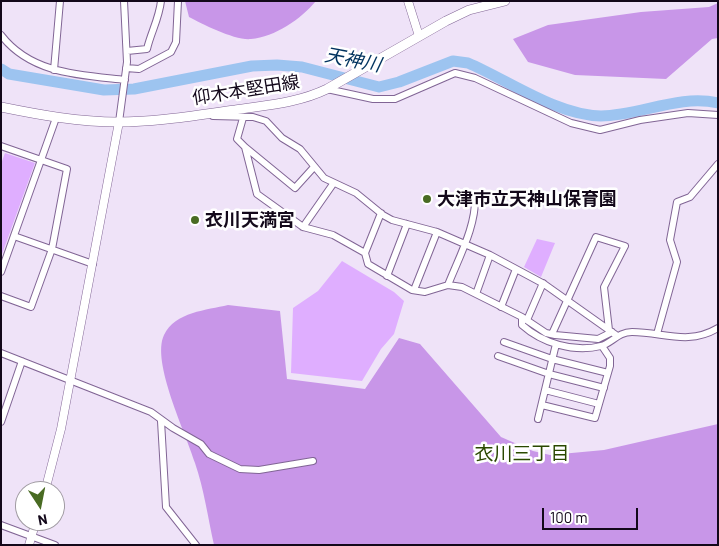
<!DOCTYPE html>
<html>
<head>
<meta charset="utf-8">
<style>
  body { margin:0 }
  #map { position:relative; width:719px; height:546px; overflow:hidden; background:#efe3f8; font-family:Barlow,sans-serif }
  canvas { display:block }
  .frame { position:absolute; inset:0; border:2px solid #13081a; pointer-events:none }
  .north { position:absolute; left:15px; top:481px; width:50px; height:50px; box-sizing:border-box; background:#fff; border:1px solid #a19ca3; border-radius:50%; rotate:169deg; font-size:14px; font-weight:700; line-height:20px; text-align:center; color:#13081a }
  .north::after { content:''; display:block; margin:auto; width:18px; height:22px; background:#496b23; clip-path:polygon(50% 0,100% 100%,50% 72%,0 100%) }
  .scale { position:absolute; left:542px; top:508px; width:96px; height:22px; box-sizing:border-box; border:2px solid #13081a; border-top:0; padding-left:6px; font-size:15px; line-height:18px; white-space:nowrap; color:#13081a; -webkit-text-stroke:4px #fff; paint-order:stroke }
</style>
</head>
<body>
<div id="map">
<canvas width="719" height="546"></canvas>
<div class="frame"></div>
<div class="north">N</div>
<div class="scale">100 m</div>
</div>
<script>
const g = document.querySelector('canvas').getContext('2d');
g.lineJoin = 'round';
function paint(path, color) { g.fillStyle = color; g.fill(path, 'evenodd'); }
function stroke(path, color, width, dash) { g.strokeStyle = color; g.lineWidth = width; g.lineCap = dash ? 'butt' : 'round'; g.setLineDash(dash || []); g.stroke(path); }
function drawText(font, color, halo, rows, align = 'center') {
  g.font = font + ' Barlow,"Noto Sans JP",sans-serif'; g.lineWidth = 5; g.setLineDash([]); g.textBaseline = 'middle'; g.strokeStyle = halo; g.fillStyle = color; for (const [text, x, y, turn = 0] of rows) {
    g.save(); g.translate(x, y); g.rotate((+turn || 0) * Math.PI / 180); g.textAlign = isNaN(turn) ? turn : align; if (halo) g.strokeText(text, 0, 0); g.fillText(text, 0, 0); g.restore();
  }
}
const green = new Path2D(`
  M5 153 35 163 1 257V164Z
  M537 239 555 243 541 277 524 267Z
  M342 261 394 292 404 301 394 334 381 349 362 381 291 373 293 308 318 291Z`);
const forest = new Path2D(`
  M185 1H316C301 19 275 37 251 39 236 41 202 24 189 17Z
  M718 3V38L712 39 666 79 575 75 528 62 513 39 548 25 641 12 709 7Z
  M228 305 280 311 287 379 365 389 399 338 420 344 501 437 533 451 550 455 604 450 718 424V545H214C208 518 204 489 195 463 186 433 151 362 164 335 175 312 207 310 228 305Z`);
const river = new Path2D(`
  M1 69 9 74 104 90 134 89 252 66 277 65 302 67 379 87 399 82 453 61 468 63C508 80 556 115 601 116 640 116 678 94 718 103`);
const minor = new Path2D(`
  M1 35C31 74 80 75 125 80
  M127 51 147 49C151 32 159 19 161 1
  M126 68 139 69 171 52 176 42 178 1
  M54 70 60 1
  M327 89 373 99H395L455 73 475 78 571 123 600 130 640 120 688 113 718 115
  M213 116 253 117 266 121 282 138 300 149 324 178 356 193 383 215 392 220 437 232 490 255 544 284 616 335
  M243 118 237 139 245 147 257 194 303 227 333 184
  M119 122 127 62 124 1
  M1 146 67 169 52 249 31 307 1 296
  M245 147 295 188 314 167
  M303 227 333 235 365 253 368 264 412 290 425 292 448 285 462 287 522 317V325C542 343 574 353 601 346 612 343 618 332 632 332 664 332 687 346 718 328
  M14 236 93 264
  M365 253 381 213
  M1 272 56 118
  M387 276 407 224
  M448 285C459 257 477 225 475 194
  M414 290 437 232
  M476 294 490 255
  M501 307 516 269
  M522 317 546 333 555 335 598 339 612 332
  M527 320 543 283
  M552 334 596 237 625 246 604 287 609 330
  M657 334 677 262 670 240 677 202 690 197 718 164
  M504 342 552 359 608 373
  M1 353 151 412 173 428 201 444 209 454 240 469 259 470 313 461
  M498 356 549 374 604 388
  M545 390 599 404
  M542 405 595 418 610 366V358L602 346
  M538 419 556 344
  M161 421 166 507 196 545
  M1 422 22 361
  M1 525 55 545`);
const tertiary = new Path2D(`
  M408 1 419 36
  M45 491 61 429 119 122
  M29 545 36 521`);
const secondary = new Path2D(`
  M1 107C40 115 79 122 118 122 157 122 197 115 235 110 267 105 298 103 327 89L446 21 469 10 505 1`);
const markers = [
  [427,199,5,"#496b23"],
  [195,220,5,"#496b23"]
];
const streetNames = [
  ["仰木本堅田線",246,90,-9]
];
const poiNames = [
  ["大津市立天神山保育園",437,199],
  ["衣川天満宮",205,220]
];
const waterNames = [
  ["天神川",353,60,11]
];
const neighbourhoodNames = [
  ["衣川三丁目",522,454]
];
paint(green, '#dfaeff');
paint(forest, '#c896e8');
stroke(river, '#9dc4f0', 11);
stroke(minor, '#816595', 8);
stroke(tertiary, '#816595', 9);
stroke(secondary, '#816595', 10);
stroke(minor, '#fff', 6);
stroke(tertiary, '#fff', 8);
stroke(secondary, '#fff', 9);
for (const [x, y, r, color] of markers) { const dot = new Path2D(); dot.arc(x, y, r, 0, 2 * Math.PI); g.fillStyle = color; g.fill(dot); stroke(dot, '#fff', 2); }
drawText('18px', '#13081a', '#fff', streetNames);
drawText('bold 18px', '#13081a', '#fff', poiNames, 'left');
drawText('italic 19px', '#00325e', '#fff', waterNames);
drawText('19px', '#2a4800', '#fff', neighbourhoodNames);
</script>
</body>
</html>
